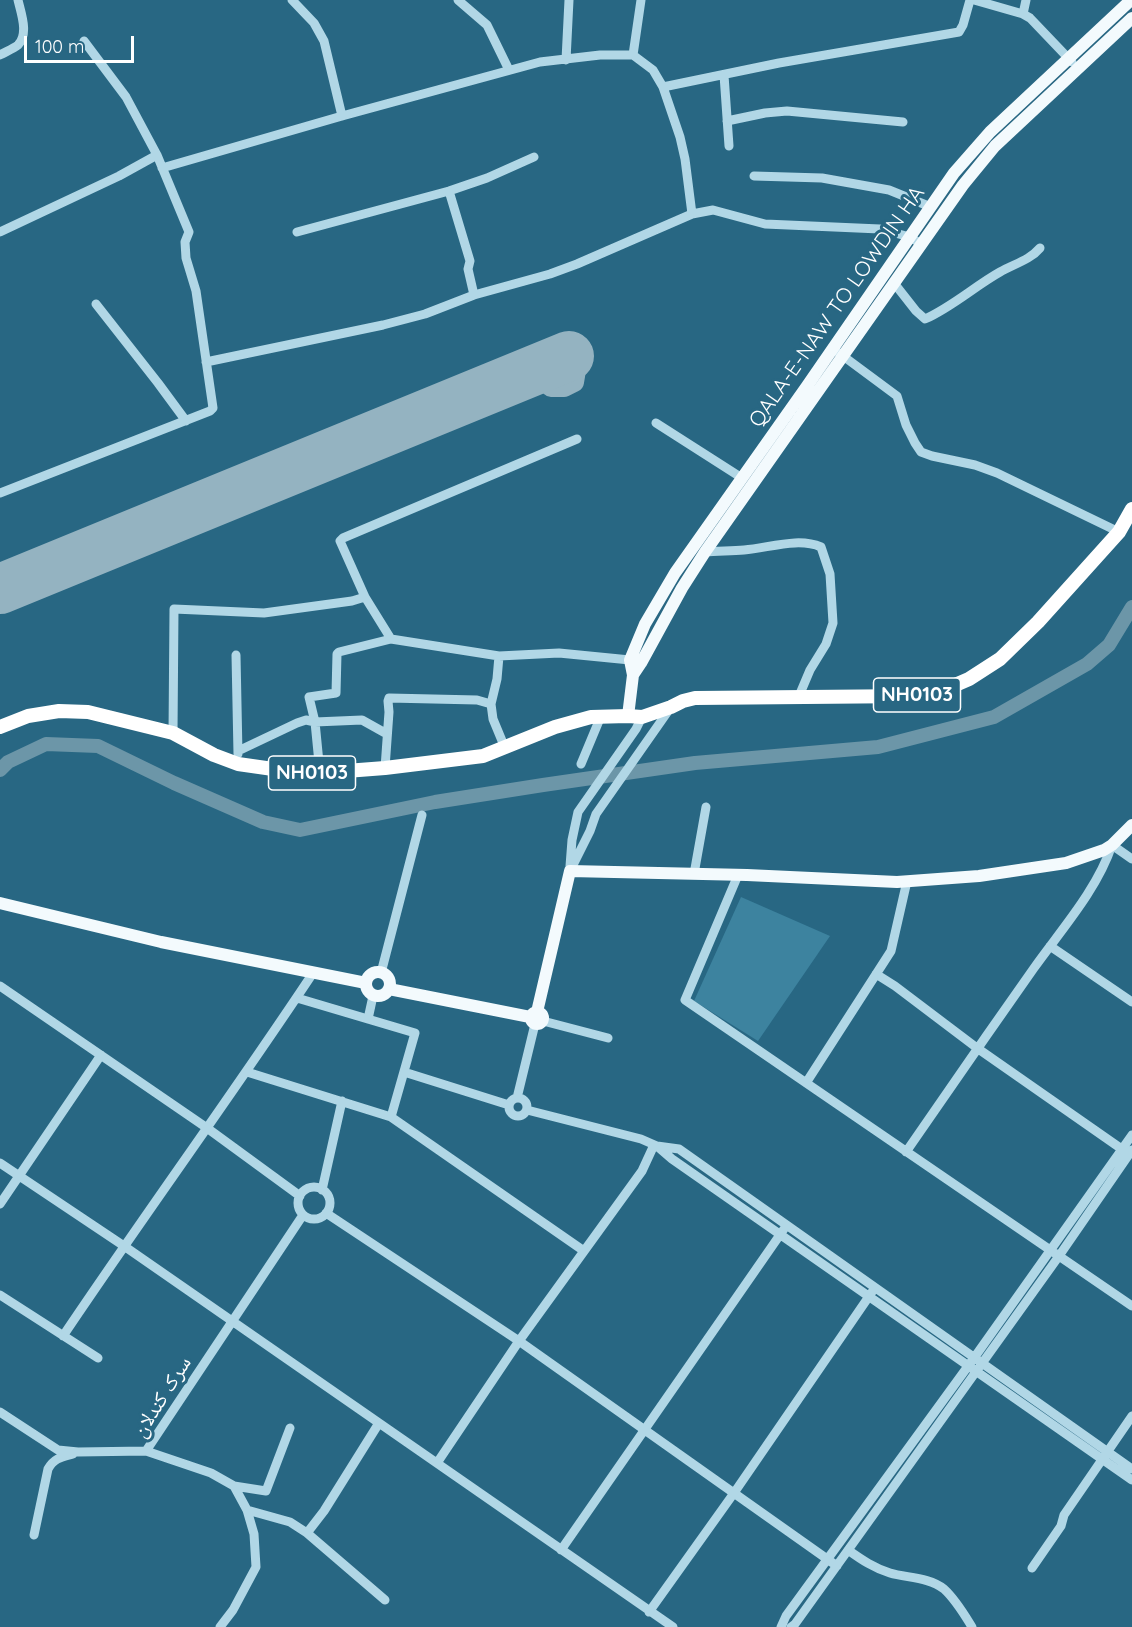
<!DOCTYPE html>
<html>
<head>
<meta charset="utf-8">
<style>
  body { margin:0 }
  #map { position:relative; width:1132px; height:1627px; overflow:hidden; background:#286783; font-family:Quicksand,sans-serif }
  canvas { display:block }
  .scale { position:absolute; left:24px; top:36px; width:110px; height:27px; box-sizing:border-box; border:3px solid #fff; border-top:0; padding-left:8px; font-size:18px; line-height:21px; white-space:nowrap; color:#fff; -webkit-text-stroke:4px #286783; paint-order:stroke }
</style>
</head>
<body>
<div id="map">
<canvas width="1132" height="1627"></canvas>
<div class="scale">100 m</div>
</div>
<script>
const g = document.querySelector('canvas').getContext('2d');
g.lineJoin = 'round';
function paint(path, color) { g.fillStyle = color; g.fill(path, 'evenodd'); }
function stroke(path, color, width, dash) { g.strokeStyle = color; g.lineWidth = width; g.lineCap = dash ? 'butt' : 'round'; g.setLineDash(dash || []); g.stroke(path); }
function drawText(font, color, halo, rows, align = 'center') {
  g.font = font + ' Quicksand,"Noto Naskh Arabic",sans-serif'; g.lineWidth = 6; g.setLineDash([]); g.textBaseline = 'middle'; g.strokeStyle = halo; g.fillStyle = color; for (const [text, x, y, turn = 0] of rows) {
    g.save(); g.translate(x, y); g.rotate((+turn || 0) * Math.PI / 180); g.textAlign = isNaN(turn) ? turn : align; if (halo) g.strokeText(text, 0, 0); g.fillText(text, 0, 0); g.restore();
  }
}
const green = new Path2D(`
  M741 897 830 936 758 1041 694 1001Z`);
const river = new Path2D(`
  M0 770 8 762 46 744 98 746 174 783 263 822 300 830 435 802 543 785 695 763 878 747 994 717 1087 664 1109 645 1132 607`);
const taxiway = new Path2D(`
  M538 368 543 379 551 387H564L574 382 576 370 569 356`);
const runway = new Path2D(`
  M0 589 569 356`);
const minor = new Path2D(`
  M292 0 314 23 324 41 342 116
  M458 0 487 25 509 70
  M974 0 1023 14 1030 18 1072 62
  M1023 14 1026 0
  M0 55C5 52 13 49 18 45 29 34 21 13 18 0
  M633 55 641 0
  M566 60 569 0
  M724 75 729 146
  M663 87 779 63 959 32 963 25 970 0
  M727 121 765 113 787 111 903 122
  M162 168 342 116 540 62 600 55H633L653 70 663 87 680 137 685 159 692 214
  M754 176 822 178 889 190 931 207
  M449 191 470 261 468 269 474 295
  M0 232 119 176 157 155
  M297 232 449 191 487 178 534 157
  M894 283 916 311 925 319C952 307 975 286 1000 272 1014 264 1030 260 1040 248
  M96 304 158 383 186 421
  M839 353 897 396 906 425 915 443 921 452 932 456 975 465 997 473 1119 532
  M206 362 383 325 425 314 474 295 550 274 577 264 692 214 713 210 765 224 880 229 910 237 921 244
  M656 423 742 478
  M0 493 210 411 213 408 196 291 186 258 185 242 189 232 157 155 126 97 84 41
  M705 552C718 551 731 551 744 550 769 548 798 537 821 547L830 574 833 623 826 644 810 670 799 696
  M236 655 238 754
  M499 656 559 653 630 660
  M173 733 174 609 264 613 352 601 365 597
  M505 748 493 719 491 704 497 679 499 656 391 639 365 597 340 541 343 538 577 439
  M238 751 297 723 306 720 315 722 362 720 387 734
  M581 764 601 716
  M385 768 389 712 388 701 389 698 477 700 491 704
  M320 773 315 722 309 697 336 693 337 654 339 652 391 639
  M570 866 572 840 578 812 636 729 642 717
  M570 871 590 831 596 814 671 707
  M694 874 706 807
  M738 875 685 1000 1132 1306
  M1050 946 1132 1002
  M381 973 422 815
  M876 974 895 986 977 1048 1126 1152
  M0 986 207 1128 300 1196
  M368 1019 373 996
  M543 1021 608 1038
  M247 1072 391 1117 415 1033 297 998
  M404 1072 509 1105
  M806 1083 891 951 907 881
  M509 1107a9 9 0 1 1 18 0a9 9 0 1 1-18 0Z
  M517 1098 535 1024
  M527 1110 641 1139 657 1146 679 1149 1132 1469
  M391 1117 584 1251
  M657 1146 672 1159 1132 1480
  M906 1152C948 1091 991 1029 1034 968 1061 930 1097 890 1112 845L1132 859
  M0 1163 124 1246 673 1627
  M298 1203a16 16 0 1 1 32 0a16 16 0 1 1-32 0Z
  M322 1190 342 1101
  M0 1204 101 1055
  M326 1213 519 1341 837 1566
  M0 1295 98 1358
  M63 1336C145 1214 232 1095 313 973
  M0 1412 58 1450 78 1452 146 1451
  M437 1463 519 1341 642 1171 654 1145
  M234 1486 266 1491 290 1428
  M247 1510 290 1522 307 1533 385 1600
  M307 1533 324 1511 379 1423
  M34 1535 48 1469C54 1458 62 1457 73 1454
  M561 1550 784 1229
  M848 1550C862 1560 874 1568 890 1573 907 1578 929 1577 944 1589 956 1600 964 1614 972 1627
  M1032 1568 1061 1526 1064 1515 1132 1416
  M649 1612 734 1493 872 1292
  M220 1627 233 1610 256 1567 254 1534 247 1510 234 1486 211 1473 146 1451 303 1215
  M781 1627 786 1616 974 1358 1132 1135
  M791 1627 795 1624 1059 1256 1132 1150`);
const major = new Path2D(`
  M633 675 641 663 682 588 705 552 963 185 995 146 1132 18
  M628 716 633 675 630 660 645 624 675 573 807 386 954 173 990 132 1131 0
  M0 903 161 942 366 983
  M366 984a12 12 0 1 1 24 0a12 12 0 1 1-24 0Z
  M389 989 530 1017
  M531 1018a6 6 0 1 1 12 0a6 6 0 1 1-12 0Z
  M537 1012 570 871 747 875 897 882 979 876 1066 863 1104 850 1112 845 1132 825`);
const highway = new Path2D(`
  M0 727 28 716 59 711 88 712 173 733 214 755 238 764 294 772 320 773 385 768 483 756 555 727 591 717 628 716 642 717 671 707 683 701 695 698 915 696 939 692 969 679 1000 659 1038 622 1119 532 1132 509`);
const shields = [
  [917,695,87],
  [312,773,87]
];
const shieldNames = [
  ["NH0103",917,695],
  ["NH0103",312,773]
];
const streetNames = [
  ["QALA-E-NAW TO LOWDIN HA",837,307,-55],
  ["سرک کندلان",162,1397,-58]
];
paint(green, '#3d839f');
stroke(river, '#6c96a8', 14);
stroke(taxiway, '#94b3c1', 20);
stroke(runway, '#94b3c1', 50);
stroke(minor, '#b1d7e6', 9);
stroke(major, '#f3fafd', 12);
stroke(highway, '#fff', 14);
for (const [x, y, w] of shields) { const box = new Path2D(); box.roundRect(x - w / 2, y - 17, w, 34, 4.5); g.fillStyle = '#286783'; g.fill(box); stroke(box, '#fff', 1.5); }
drawText('bold 20px', '#fff', null, shieldNames);
drawText('21px', '#fff', '#286783', streetNames);
</script>
</body>
</html>
